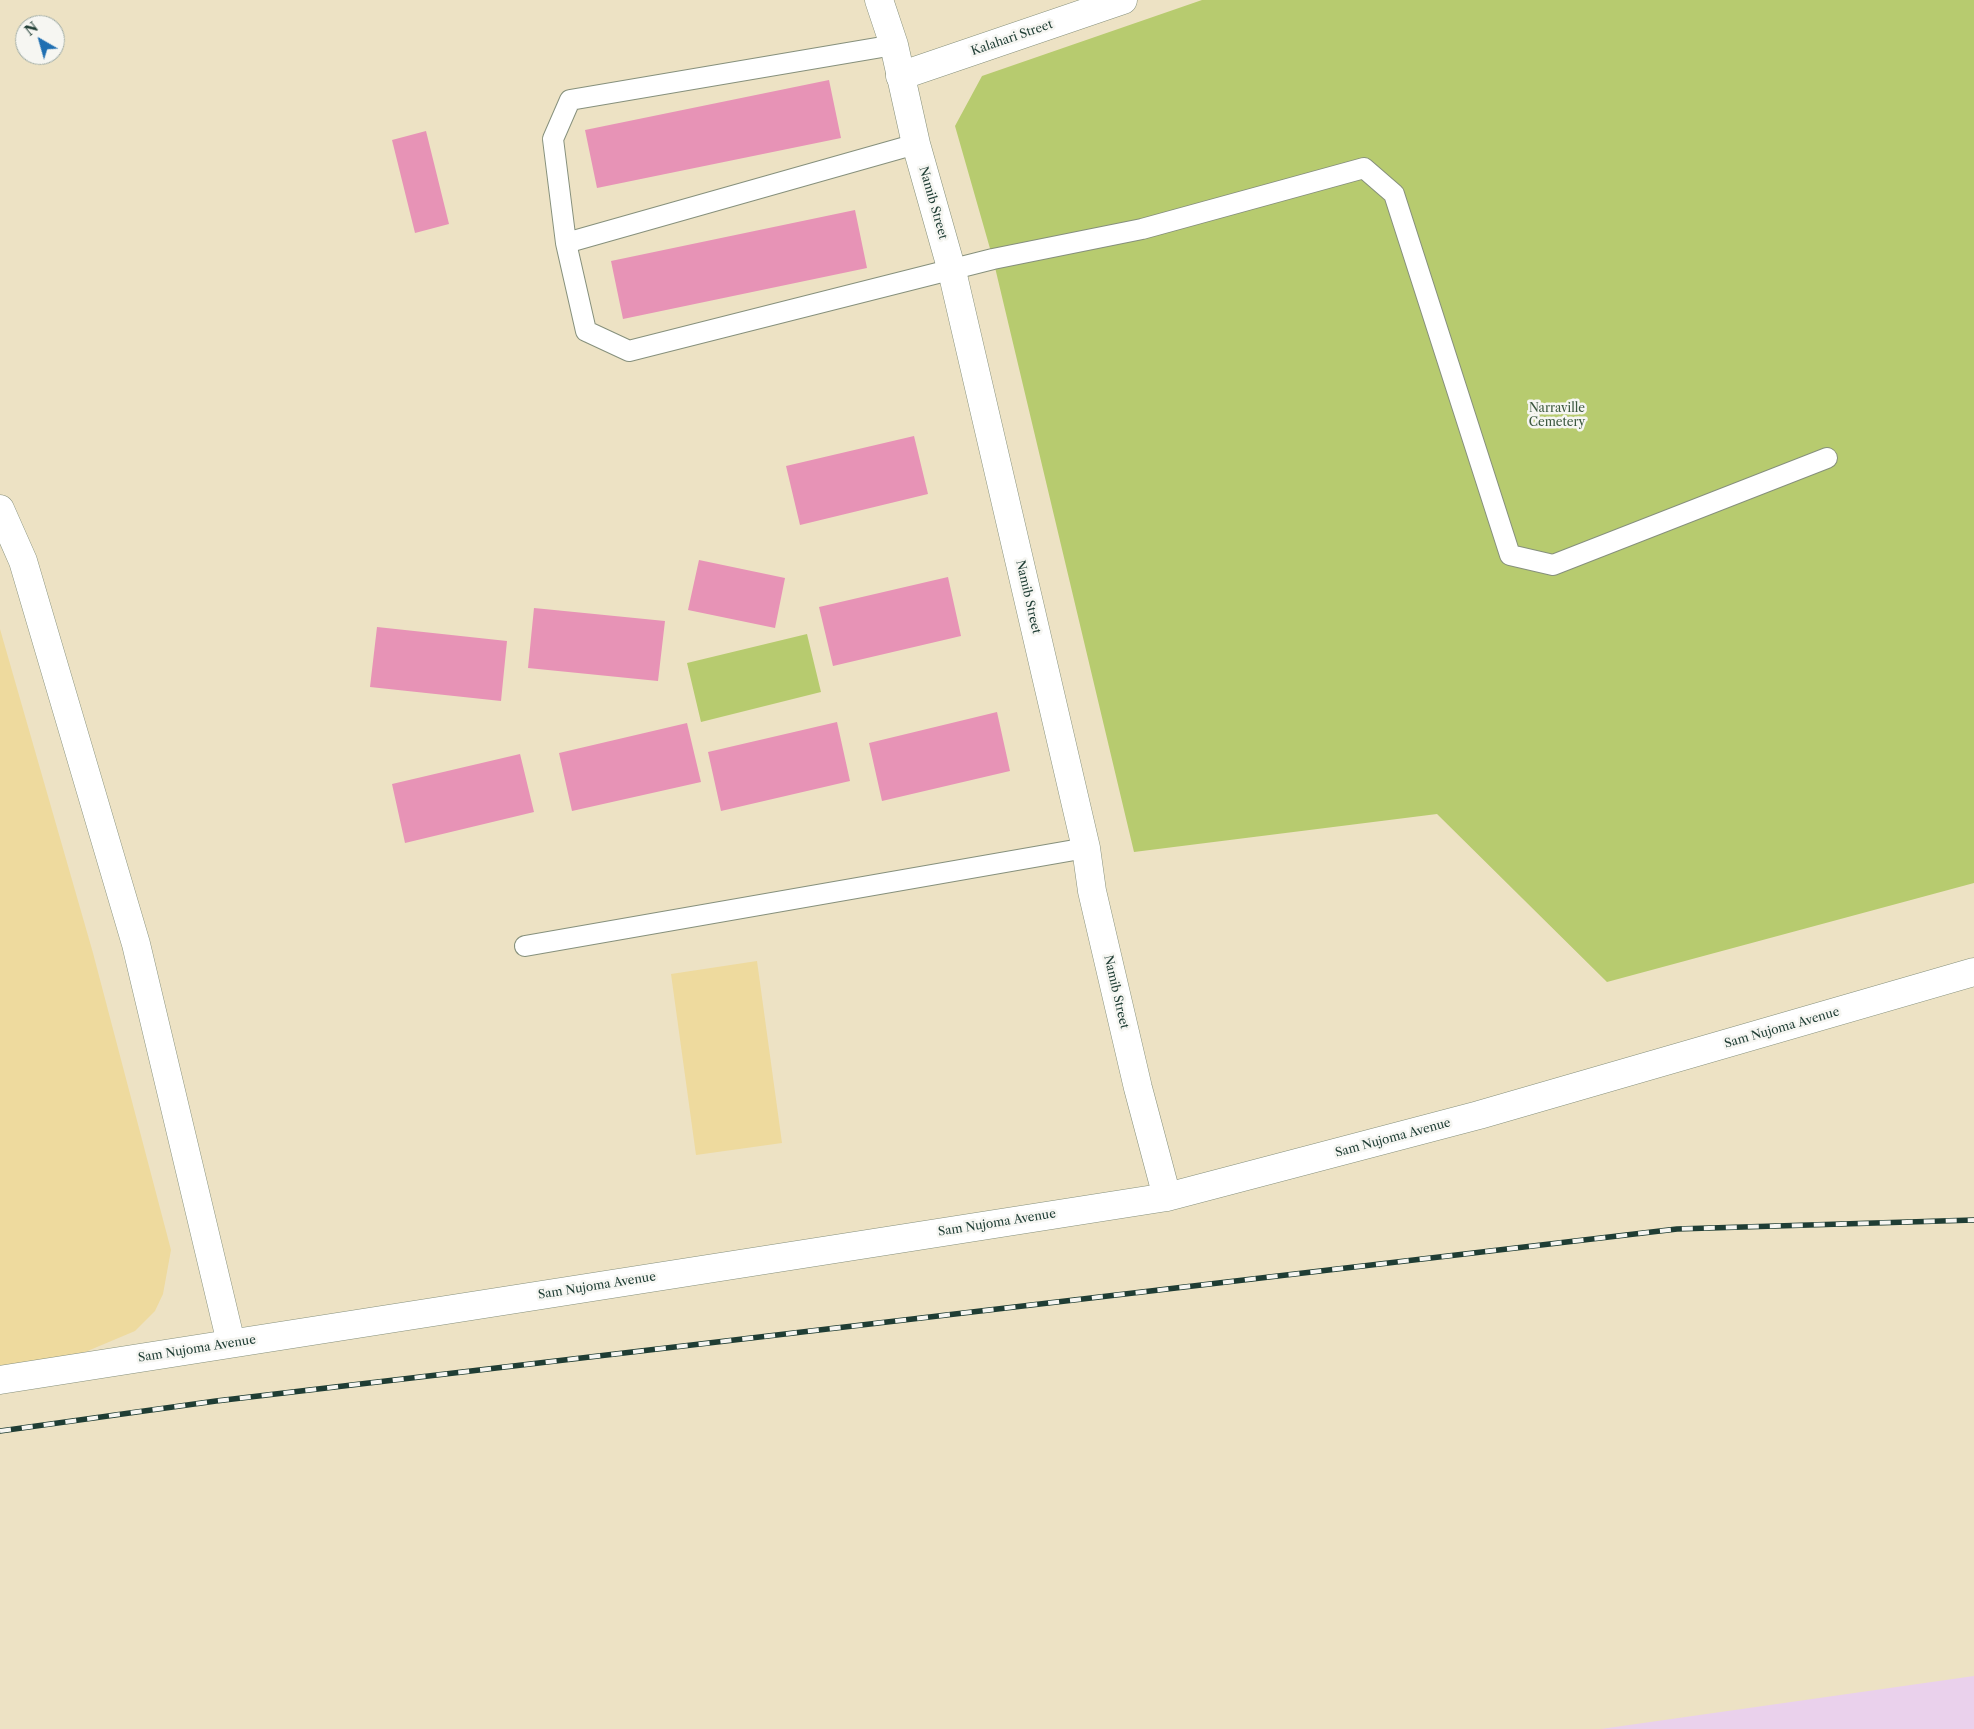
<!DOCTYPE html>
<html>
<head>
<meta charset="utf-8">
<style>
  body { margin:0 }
  #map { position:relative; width:1974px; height:1729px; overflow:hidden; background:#ede2c4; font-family:"Libre Caslon Text",serif }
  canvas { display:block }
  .north { position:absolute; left:15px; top:15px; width:50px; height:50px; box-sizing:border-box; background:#f6f6f2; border:1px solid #a0aca6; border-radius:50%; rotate:322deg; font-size:14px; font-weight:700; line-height:20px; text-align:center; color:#1f3d34 }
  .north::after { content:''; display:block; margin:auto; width:18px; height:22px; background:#1f6fb2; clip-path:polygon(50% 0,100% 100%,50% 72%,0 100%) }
</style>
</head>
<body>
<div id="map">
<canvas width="1974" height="1729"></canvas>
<div class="north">N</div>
</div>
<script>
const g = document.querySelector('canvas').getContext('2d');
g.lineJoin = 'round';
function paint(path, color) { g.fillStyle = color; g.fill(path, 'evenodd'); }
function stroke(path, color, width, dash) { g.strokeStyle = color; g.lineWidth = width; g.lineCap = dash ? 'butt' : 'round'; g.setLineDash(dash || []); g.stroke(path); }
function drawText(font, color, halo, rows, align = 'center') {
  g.font = font + ' "Libre Caslon Text",serif'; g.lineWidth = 5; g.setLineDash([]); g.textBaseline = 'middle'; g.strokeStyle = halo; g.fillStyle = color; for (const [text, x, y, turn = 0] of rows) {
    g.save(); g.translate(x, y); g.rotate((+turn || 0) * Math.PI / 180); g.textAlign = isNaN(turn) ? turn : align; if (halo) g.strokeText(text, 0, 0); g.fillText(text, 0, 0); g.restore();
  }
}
const built = new Path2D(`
  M1974 1676V1729H1601Z`);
const green = new Path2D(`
  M1202 0H1974V883L1607 982 1437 814 1134 852 993 259 955 126 982 76Z
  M807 634 821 692 701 722 687 663Z`);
const sand = new Path2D(`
  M0 629 93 953 171 1250 163 1294 155 1311 135 1331 78 1355 0 1366Z
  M757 961 782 1143 696 1155 671 974Z`);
const building = new Path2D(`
  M829 80 841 138 597 188 585 130Z
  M426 131 449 224 415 233 392 140Z
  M855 210 867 268 623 319 611 261Z
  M914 436 928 494 800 525 786 466Z
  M699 560 785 578 775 628 688 610Z
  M948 577 961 636 833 666 819 607Z
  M534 608 665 621 658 681 528 668Z
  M377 627 507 641 501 701 370 687Z
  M997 712 1010 771 882 801 869 743Z
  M837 722 850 781 721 811 708 752Z
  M687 723 701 782 572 811 559 753Z
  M520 754 534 812 405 843 392 784Z`);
const service = new Path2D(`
  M894 45 570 100 553 139 566 243 586 331 629 351 993 259 1142 229 1364 168 1394 194 1510 555 1553 565 1827 458
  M566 243 916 144
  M525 946 1086 848`);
const minor = new Path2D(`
  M900 76 1123 0`);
const tertiary = new Path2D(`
  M879 0 894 45 916 144 952 271 1086 848 1092 891 1138 1088 1167 1197
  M0 1380 1167 1197 1479 1115 1974 972`);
const trunk = new Path2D(`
  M0 509 23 561 136 944 231 1343`);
const rail = new Path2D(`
  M0 1431 216 1401 1677 1229 1974 1220`);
const streetNames = [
  ["Kalahari Street",1012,38,-19],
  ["Namib Street",933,203,74],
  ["Namib Street",1028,597,77],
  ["Namib Street",1116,992,77],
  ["Sam Nujoma Avenue",1782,1028,-16],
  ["Sam Nujoma Avenue",1393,1138,-15],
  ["Sam Nujoma Avenue",997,1223,-9],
  ["Sam Nujoma Avenue",597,1286,-9],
  ["Sam Nujoma Avenue",197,1349,-9]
];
const parkNames = [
  ["Narraville",1557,409],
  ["Cemetery",1557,423]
];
paint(built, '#ead1ec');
paint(green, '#b7cb6f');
paint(sand, '#eeda9e');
paint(building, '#e793b6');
stroke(service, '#86907c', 22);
stroke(minor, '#86907c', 29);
stroke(tertiary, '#86907c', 29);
stroke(trunk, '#86907c', 29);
stroke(service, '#fff', 20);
stroke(minor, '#fff', 28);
stroke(tertiary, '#fff', 28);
stroke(trunk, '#fff', 28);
stroke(rail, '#1f3d34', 5.5);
stroke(rail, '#f6f6f2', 4, [11]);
drawText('12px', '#1f3d34', '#f6f6f2', streetNames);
drawText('12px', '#3d5940', '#f6f6f2', parkNames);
</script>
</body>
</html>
